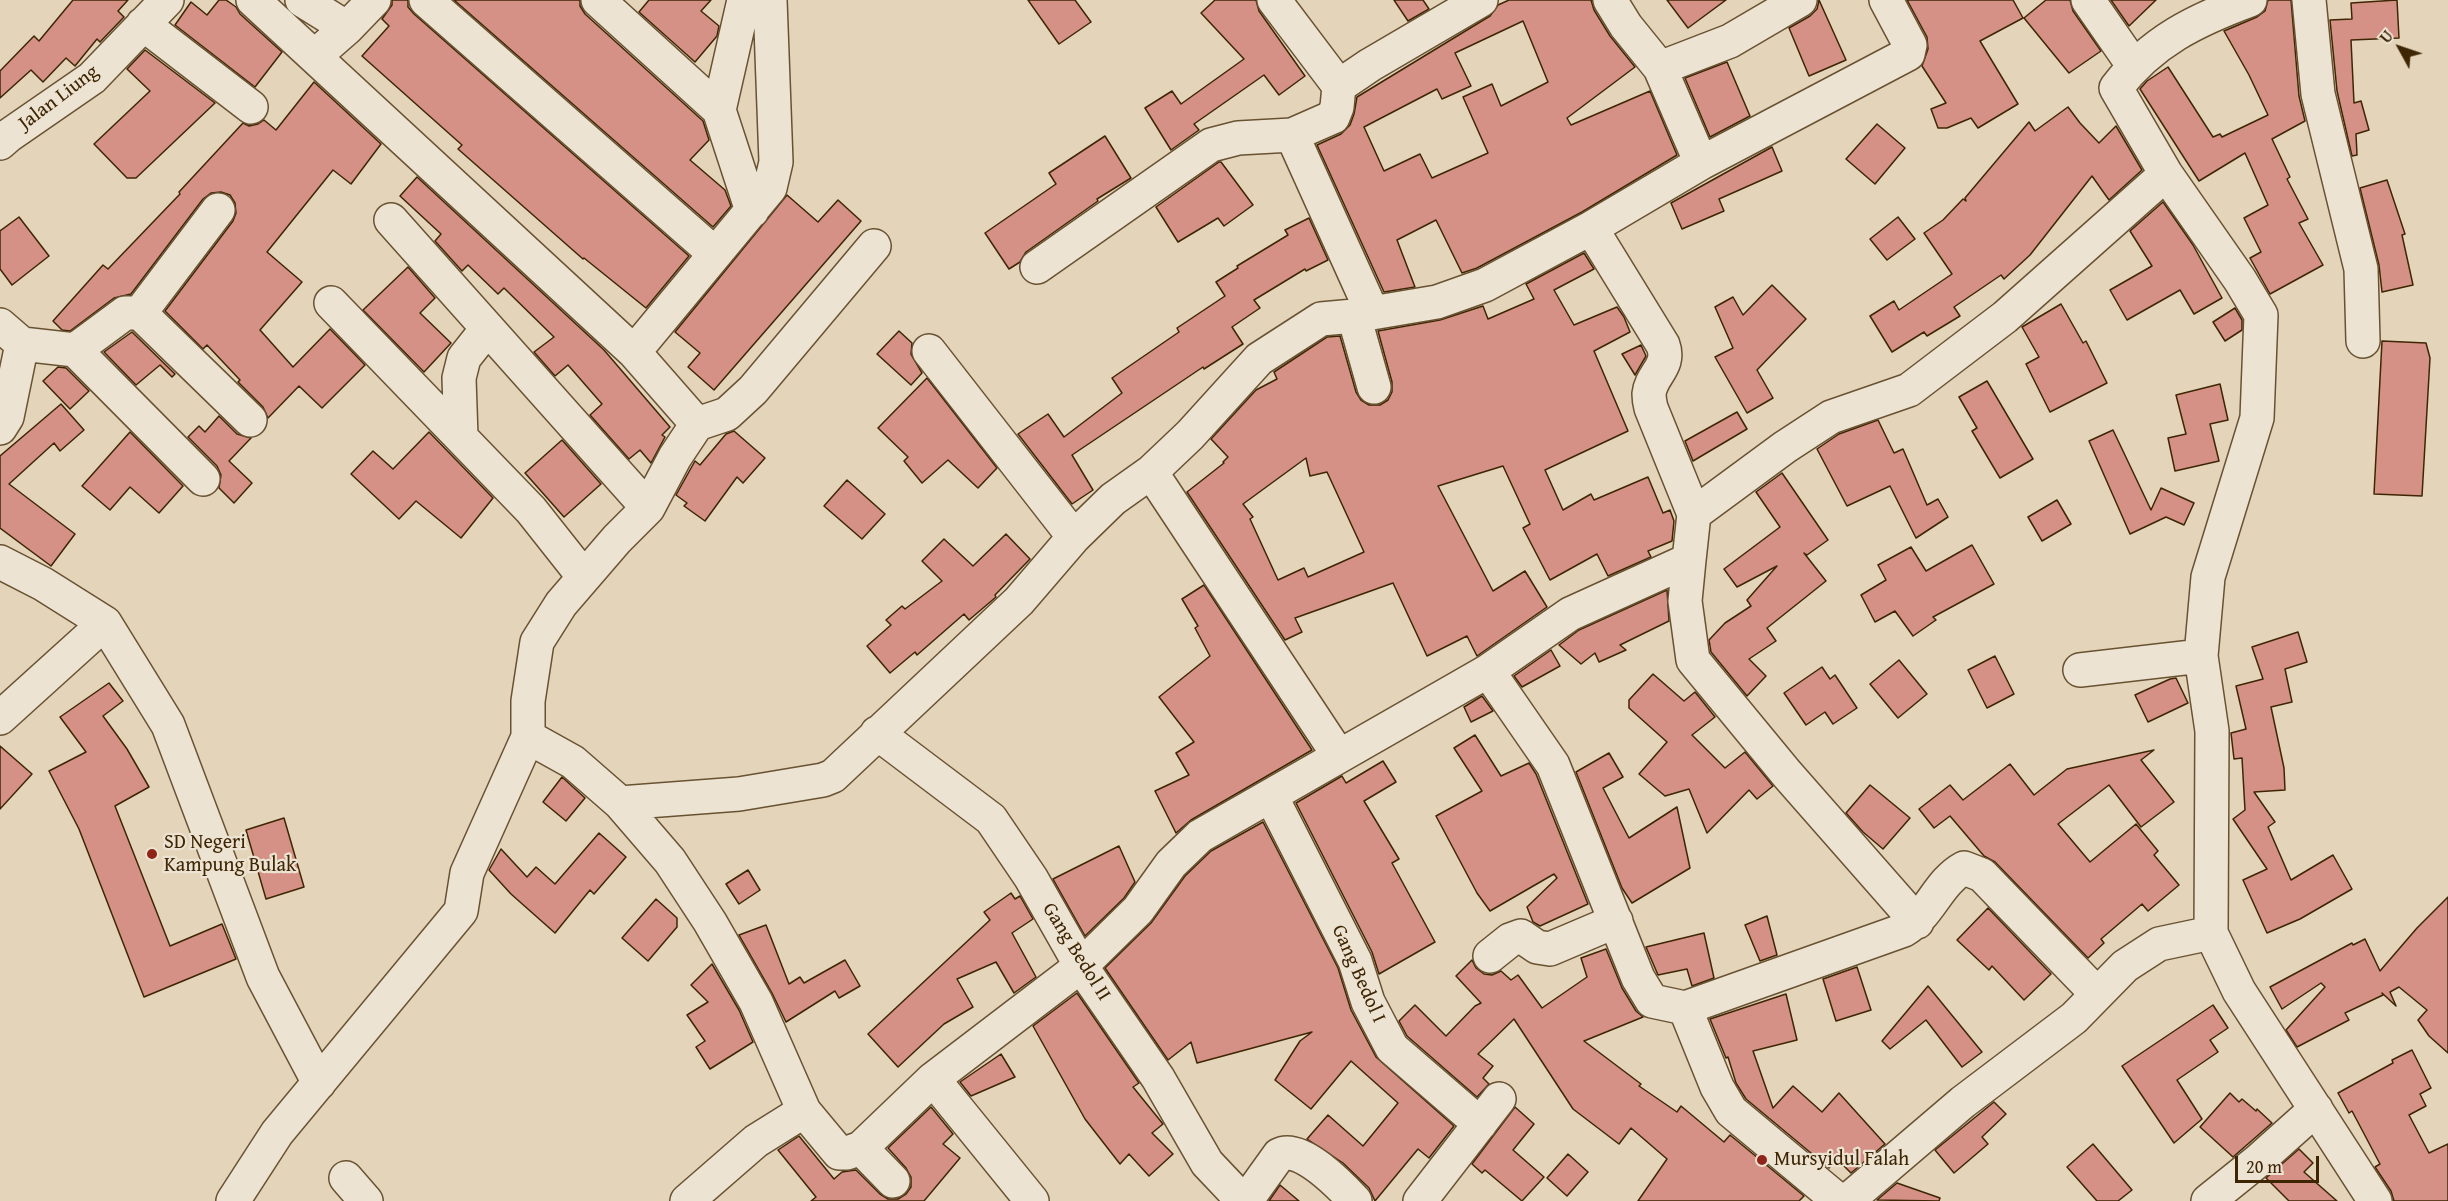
<!DOCTYPE html>
<html>
<head>
<meta charset="utf-8">
<style>
  body { margin:0 }
  #map { position:relative; width:2448px; height:1201px; overflow:hidden; background:#e4d4ba; font-family:"Gentium Book Plus",serif }
  canvas { display:block }
  .north { position:absolute; left:2370px; top:18px; width:60px; height:60px; -webkit-text-stroke:4px #ede3d2; paint-order:stroke; rotate:310deg; font-size:16px; font-weight:700; line-height:24px; text-align:center; color:#3e2604 }
  .north::after { content:''; display:block; margin:auto; width:21px; height:27px; background:#3e2604; clip-path:polygon(50% 0,100% 100%,50% 72%,0 100%) }
  .scale { position:absolute; left:2235px; top:1156px; width:84px; height:27px; box-sizing:border-box; border:3px solid #3e2604; border-top:0; padding-left:8px; font-size:18px; line-height:21px; white-space:nowrap; color:#3e2604; -webkit-text-stroke:4px #ede3d2; paint-order:stroke }
</style>
</head>
<body>
<div id="map">
<canvas width="2448" height="1201"></canvas>
<div class="north">U</div>
<div class="scale">20 m</div>
</div>
<script>
const g = document.querySelector('canvas').getContext('2d');
g.lineJoin = 'round';
function paint(path, color) { g.fillStyle = color; g.fill(path, 'evenodd'); }
function stroke(path, color, width, dash) { g.strokeStyle = color; g.lineWidth = width; g.lineCap = dash ? 'butt' : 'round'; g.setLineDash(dash || []); g.stroke(path); }
function drawText(font, color, halo, rows, align = 'center') {
  g.font = font + ' "Gentium Book Plus",serif'; g.lineWidth = 4.5; g.setLineDash([]); g.textBaseline = 'middle'; g.strokeStyle = halo; g.fillStyle = color; for (const [text, x, y, turn = 0] of rows) {
    g.save(); g.translate(x, y); g.rotate((+turn || 0) * Math.PI / 180); g.textAlign = isNaN(turn) ? turn : align; if (halo) g.strokeText(text, 0, 0); g.fillText(text, 0, 0); g.restore();
  }
}
const building = new Path2D(`
  M73 0H128L118 11 124 17 100 42 97 39 75 66 66 58 43 82 31 70 0 98V71L34 36 39 41Z
  M219 0H226L236 7 240 14 282 52 255 87 175 25 191 2 207 15Z
  M392 0H408V7L414 14 689 256 646 308 584 258 583 259 458 149 462 145 362 56 389 26 382 19 392 5Z
  M454 0H580V6L585 14 703 121 709 140 690 160 725 190 731 206 713 227Z
  M649 0H711L701 11 719 26 717 36 695 62 639 12Z
  M1028 0H1075L1091 22 1059 44Z
  M1215 0H1256L1259 11 1305 76 1279 95 1264 75 1194 124 1199 130 1171 150 1145 108 1172 91 1181 104 1244 59 1201 13Z
  M1394 0H1423L1429 9 1408 21Z
  M1509 0H1591L1594 10 1610 36 1635 67 1567 118 1571 125 1650 91 1677 155 1582 212 1477 268 1462 273 1436 220 1397 240 1415 287 1384 292 1317 145 1341 134 1350 125 1354 114 1357 97 1490 16 1498 5ZM1523 21 1548 82 1501 106 1492 84 1463 97 1488 153 1432 178 1420 154 1384 171 1364 127 1437 89 1442 99 1471 86 1455 53Z
  M1667 0H1726L1688 28Z
  M1819 0 1846 60 1809 76 1789 28 1810 16 1817 9Z
  M1907 0H2013L2023 18 1980 41 2018 104 1978 128 1971 118 1947 128H1938L1931 109 1946 103 1922 66 1928 49 1927 37Z
  M2046 0H2070L2073 11 2101 51 2069 73 2024 18Z
  M2111 0H2156L2129 26Z
  M2268 0H2291L2299 96 2305 121 2272 139 2290 177 2287 179 2308 219 2299 223 2323 265 2270 294 2250 258 2261 252 2244 218 2268 205 2245 153 2199 181 2140 89 2147 81 2168 67 2213 137 2220 134 2222 137 2268 115 2249 75 2224 31 2257 17 2265 11Z
  M2397 0 2399 38 2351 40 2354 103 2361 101 2369 130 2356 134 2357 155 2352 156 2337 91 2330 20 2352 19 2351 3Z
  M145 50 215 103 136 178H127L94 144 150 91 127 69Z
  M1727 62 1750 116 1710 137 1685 78Z
  M314 82 381 144 351 184 333 170 267 252 302 282 260 330 293 367 330 329 365 365 322 408 299 386 268 418 263 407 238 382 240 380 207 345 203 349 165 311 233 221 236 213 235 203 230 195 221 192 211 193 203 199 131 294 114 298 70 331 62 330 53 321 103 265 108 269 180 194 179 192 243 123 249 126 258 124 264 120 276 130Z
  M2068 107 2080 123 2099 143 2116 126 2142 170 2109 200 2092 176 2030 255 2004 279 2001 275 1954 307 1960 316 1927 336 1924 332 1892 352 1870 316 1894 301 1899 310 1952 274 1924 233 1943 220 1963 199 1966 201 1965 198 2029 122 2035 131Z
  M1877 124 1905 148 1875 184 1846 159Z
  M1105 136 1131 178 1097 199 1098 201 1026 252 1020 262 1009 269 985 233 1056 184 1049 173Z
  M1772 147 1782 171 1719 199 1724 211 1682 229 1671 203Z
  M1219 162H1221L1253 205 1224 226 1218 218 1178 242 1156 207Z
  M417 177 604 350 670 427 662 435 665 437 651 463 640 450 629 459 590 415 602 404 568 365 555 376 534 352 554 337 504 288 498 294 468 265 462 271 435 241 441 234 400 196Z
  M2387 180 2405 234 2402 235 2413 285 2382 292 2379 265 2360 188Z
  M787 195 818 222 838 200 861 221 714 390 688 367 700 353 675 332Z
  M2163 202 2193 245 2222 298 2194 314 2180 290 2127 320 2110 290 2152 266 2130 231Z
  M19 217 49 256 12 285 0 269V231Z
  M1898 217 1915 239 1887 260 1870 239Z
  M1309 218 1328 260 1306 271 1305 269 1254 300 1260 308 1232 327 1243 344 1204 369 1203 367 1072 455 1093 490 1072 504 1018 434 1048 414 1064 437 1122 393 1112 378 1179 332 1177 328 1225 296 1216 282 1238 268 1237 266 1288 235 1285 230Z
  M1584 253 1594 269 1554 290 1574 325 1617 307 1624 317 1630 332 1594 351 1628 431 1545 470 1563 510 1591 494 1594 500 1648 477 1663 513 1670 510 1674 521 1672 541 1648 551 1651 557 1608 576 1597 554 1550 580 1523 528 1530 524 1503 466 1438 486 1493 591 1525 571 1547 607 1477 656 1467 636 1427 656 1393 583 1295 618 1302 632 1285 640 1187 492 1224 463 1223 462 1228 457 1211 439 1256 390 1277 379 1274 372 1327 337 1340 336 1356 392 1361 400 1369 405H1380L1388 400 1392 392V382L1378 331 1440 320 1483 306 1488 319 1534 299 1526 284ZM1306 458 1310 476 1327 472 1364 552 1308 577 1304 568 1278 580 1250 519 1253 517 1243 504Z
  M408 267 435 298 420 313 451 343 424 372 363 310Z
  M1772 285 1806 319 1757 370 1773 398 1747 413 1715 357 1733 348 1715 307 1733 297 1743 315Z
  M2061 304 2083 343 2086 341 2107 383 2050 412 2026 364 2039 357 2022 327Z
  M2235 308 2242 320V330L2225 341 2213 322Z
  M899 331 912 343 911 354 922 373 911 385 877 354Z
  M132 332 175 374 172 377 160 365 136 385 104 352Z
  M2382 341 2426 343 2430 358 2422 496 2374 494Z
  M1641 345 1646 356 1635 375 1622 354Z
  M58 367 66 368 89 391 70 409 43 381Z
  M927 378 997 468 978 488 948 460 922 483 904 461 908 457 878 428Z
  M1987 381 2033 459 2000 478 1972 431 1977 428 1959 397Z
  M2220 384 2228 420 2210 424 2219 461 2175 471 2168 438 2186 434 2176 395Z
  M61 404 84 430 60 451 54 443 9 484 75 534 51 566 0 528V456Z
  M1737 412 1747 429 1693 461 1685 441Z
  M219 416 237 434 251 438 229 461 252 483 234 503 219 488 221 475 217 466 188 437 199 426 205 432Z
  M1878 420 1894 453 1903 449 1927 505 1938 499 1948 517 1916 538 1890 486 1847 506 1817 449 1839 434Z
  M2113 430 2151 510 2161 488 2194 503 2184 525 2166 517 2130 534 2089 441Z
  M734 431 765 458 743 483 737 477 705 521 684 506 687 503 676 495 695 461 700 465 726 434Z
  M130 432 183 486 159 513 130 487 110 510 82 486Z
  M429 432 493 498 461 538 416 501 399 519 351 474 373 451 393 469Z
  M562 440 601 484 564 517 525 473Z
  M1782 473 1828 540 1807 555 1804 553 1826 581 1767 628 1776 641 1749 659 1766 676 1747 696 1711 652 1709 640 1725 623 1751 606 1747 600 1777 566 1737 587 1724 569 1780 527 1756 492Z
  M847 480 885 514 862 539 824 506Z
  M2057 500 2071 524 2042 541 2028 517Z
  M1006 534 1030 559 995 595 996 597 969 620 964 614 917 655 915 652 890 673 867 646 891 625 886 620 902 606 905 609 942 581 922 561 944 539 973 566Z
  M1972 545 1994 584 1933 617 1936 620 1913 636 1895 611 1875 622 1861 595 1886 580 1878 565 1911 547 1926 571Z
  M1204 585 1312 750 1191 820 1176 833 1155 791 1189 775 1176 753 1194 742 1159 697 1210 656 1195 628 1198 626 1182 599Z
  M1667 590 1669 621 1620 645 1626 650 1599 662 1595 653 1581 664 1559 645 1579 630Z
  M2298 632 2307 662 2285 669 2292 702 2271 707 2284 768 2285 790 2254 792 2275 822 2268 827 2291 880 2333 855 2352 889 2300 919 2267 933 2243 880 2267 869 2233 819 2245 810 2242 758 2234 759 2231 733 2246 729 2236 686 2263 679 2252 647Z
  M1551 650 1560 666 1522 687 1514 676Z
  M1995 656 2014 694 1987 708 1968 670Z
  M1899 660 1927 694 1898 718 1870 684Z
  M1822 667 1830 679 1835 675 1857 708 1833 724 1825 712 1806 725 1784 693Z
  M1653 674 1684 701 1695 692 1715 717 1692 735 1725 768 1745 752 1773 786 1757 799 1749 790 1707 833 1689 789 1665 796 1639 774 1667 742 1629 708V700Z
  M2176 678 2188 703 2148 722 2135 695 2170 679Z
  M109 683 123 701 103 716 127 749 149 787 115 806 170 946 222 924 236 959 144 997 79 829 49 771 86 752 60 717Z
  M1482 696 1493 711 1471 722 1464 707Z
  M1475 735 1501 776 1529 763 1536 774 1588 904 1540 926 1533 922 1527 907 1557 878 1554 874 1490 911 1477 893 1436 816 1482 791 1454 748Z
  M0 746 32 774 0 809Z
  M2154 750 2141 760 2174 802 2141 827 2109 785 2058 824 2090 862 2136 824 2158 851 2154 855 2179 885 2148 911 2142 904 2101 939 2104 943 2088 958 1995 862 1984 856 1950 816 1934 828 1919 809 1950 785 1963 800 2010 764 2034 795 2067 769Z
  M1609 753 1623 777 1603 788 1629 838 1677 807 1690 868 1632 903 1622 888 1576 772Z
  M1383 761 1396 782 1364 801 1399 859 1392 863 1435 942 1379 974 1372 952 1296 803 1342 776 1346 783Z
  M562 777 585 798 566 821 543 802Z
  M1870 785 1910 818 1883 849 1863 832 1846 813Z
  M284 818 304 887 266 899 246 830Z
  M1263 822 1338 968 1351 1010 1376 1057 1454 1126 1429 1158 1418 1149 1375 1201 1369 1188 1343 1163 1307 1139 1328 1115 1363 1146 1398 1103 1351 1061 1311 1109 1275 1080 1300 1041 1312 1032 1197 1063 1191 1042 1168 1060 1105 968 1151 923 1185 876 1211 851Z
  M599 833 626 857 594 894 590 890 555 933 511 894 489 870 501 849 527 877 536 867 555 884Z
  M1119 846 1135 882 1124 898 1085 936 1053 879Z
  M748 870 760 890 739 904 726 884Z
  M1011 893 1015 899 1020 896 1033 919 1012 933 1036 977 1014 993 996 962 957 979 973 1007 944 1024 898 1067 868 1034 990 920 984 912Z
  M2448 897V1053L2429 1036 2418 1020 2427 1010 2399 987 2390 992 2396 1006 2382 993 2383 995 2345 1013 2349 1020 2297 1047 2286 1030 2325 987 2321 983 2282 1009 2270 987 2352 943 2353 945 2365 939 2380 971 2417 928Z
  M656 899 677 918V927L648 961 622 938Z
  M1988 908 2051 974 2024 1000 1992 966 1989 970 1957 940Z
  M1767 916 1777 955 1760 961 1745 925Z
  M766 925 789 984 800 977 804 983 845 960 860 986 839 998 835 991 786 1022 772 993 739 935Z
  M1704 933 1714 978 1692 986 1687 969 1658 975 1646 947Z
  M1606 949 1622 988 1636 1011 1643 1017 1584 1041 1641 1084 1639 1086 1677 1112 1681 1106 1724 1142 1730 1135 1804 1196 1799 1201H1638L1667 1159 1631 1128 1619 1144 1573 1109 1514 1019 1478 1054 1493 1066 1483 1078 1489 1084 1477 1097 1407 1036 1399 1021 1415 1005 1446 1036 1475 1006 1481 1003 1456 976 1472 960 1476 968 1484 974 1492 975 1501 971 1511 980 1518 975 1542 1008 1587 977 1581 958Z
  M712 964 739 1010 753 1042 710 1069 696 1047 705 1041 687 1015 708 1002 691 985Z
  M1857 967 1871 1010 1836 1021 1823 979Z
  M1928 986 1982 1052 1962 1067 1926 1020 1890 1049 1882 1041Z
  M1077 993 1139 1083 1133 1087 1163 1124 1152 1133 1173 1154 1149 1176 1129 1154 1120 1164 1085 1119 1033 1026Z
  M1786 994 1797 1040 1753 1051 1773 1108 1793 1086 1822 1112 1839 1093 1885 1144 1851 1173 1837 1159 1829 1168 1746 1099 1736 1083 1728 1057 1726 1058 1710 1019Z
  M2213 1005 2228 1028 2210 1040 2218 1052 2177 1080 2202 1119 2174 1143 2122 1066Z
  M2412 1050 2431 1088 2420 1094 2426 1106 2409 1115 2429 1153 2448 1144V1201H2394L2391 1191 2375 1167 2380 1164 2352 1111 2349 1113 2338 1093 2393 1063 2392 1060Z
  M1001 1054 1015 1077 971 1096 960 1082Z
  M2230 1093 2239 1102 2242 1099 2256 1111 2257 1109 2272 1123 2233 1157 2200 1127Z
  M1994 1102 2006 1114 1982 1137 1988 1144 1954 1173 1935 1150Z
  M931 1107 953 1134 943 1144 960 1158 924 1201H811L816 1197 778 1150 799 1136 834 1179 842 1172 856 1170 880 1194 888 1199H898L906 1194 911 1187V1177L906 1168 888 1148Z
  M1515 1107 1534 1124 1513 1150 1544 1177 1522 1201 1485 1170 1482 1173 1472 1164Z
  M2093 1144 2132 1190 2118 1201H2097L2067 1167Z
  M2299 1149 2313 1163 2304 1172 2337 1201H2289L2266 1178Z
  M1568 1154 1588 1172 1567 1196 1547 1178Z
  M1897 1183 1940 1198 1939 1201 1877 1200Z
  M1280 1185 1299 1201H1269Z`);
const minor = new Path2D(`
  M253 0 634 352 697 424
  M302 0 347 28
  M426 0 714 253
  M598 0 719 110 752 211
  M1274 0 1339 86
  M1610 0 1626 26 1660 68 1701 163
  M2088 0 2133 65
  M2309 0 2318 94 2361 269 2363 341
  M143 24 251 107
  M315 56 347 28 374 0
  M1660 68 1730 41 1800 0
  M719 110 744 0
  M0 143 8 136 92 78 167 0
  M2166 174 2240 280 2261 315 2257 418 2208 577 2201 656 2212 731 2211 933 2239 991 2375 1201
  M391 220 648 508
  M1591 228 1663 345C1671 367 1651 374 1649 394 1649 398 1650 404 1651 408L1694 514
  M874 246 753 390 727 414 697 424 675 457 648 508 617 539 561 604 537 642 528 701V737L573 762 620 803 670 861 710 922 756 1002 804 1111 839 1153H847L861 1148 933 1079 1081 966 1138 910 1171 864 1200 836 1488 671 1570 614 1689 560 1694 514 1785 447 1831 417 1909 390 2005 317 2166 174 2116 88C2152 41 2196 20 2250 0
  M1037 267 1211 145 1238 138 1292 135
  M331 303 531 510 584 577
  M1372 312 1292 135 1333 117 1337 107 1339 86 1370 65 1481 0
  M140 313 218 210
  M1354 316 1374 387
  M0 325 22 344
  M75 350 125 313H140L250 420
  M929 351 1074 537
  M634 352 770 188 776 162 770 0
  M0 428 7 417 22 344 75 350 203 479
  M461 437 459 378 464 358 487 329
  M1151 472 1339 756
  M1689 560 1685 601 1693 660 1787 774 1917 922
  M0 562 43 584 105 623 0 718
  M105 623 168 725 263 977 319 1083
  M2080 670 2201 656
  M1488 671 1553 765 1638 978 1652 1001 1685 1008 1904 930C1930 915 1938 882 1964 868L1982 875 2097 994
  M877 733 991 819 1031 878 1081 966 1158 1078 1207 1163 1243 1201
  M1271 796 1355 961 1368 1002 1392 1048 1480 1124
  M620 803 739 794 823 780 833 776 1019 601 1074 537 1113 499 1151 472 1190 435 1259 359 1321 319 1354 316 1437 302 1485 285 1591 228 1701 163 1908 54 1910 45 1886 0
  M1490 956 1510 940 1521 936 1537 947 1550 949 1616 921
  M1685 1008 1717 1087 1731 1111 1839 1201
  M933 1079 1032 1201
  M861 1148 893 1181
  M346 1178 366 1201
  M233 1201 277 1133 461 911 467 873 528 737
  M687 1201 756 1141 804 1111
  M1246 1201 1279 1155C1300 1143 1341 1186 1355 1201
  M1420 1201 1499 1099
  M1847 1201 1963 1102 2074 1018 2125 966 2159 944 2211 933
  M2208 1201 2259 1160 2316 1109`);
const markers = [
  [152,854,6,"#8f2418"],
  [1762,1160,6,"#8f2418"]
];
const streetNames = [
  ["Jalan Liung",59,98,-37],
  ["Gang Bedol II",1076,952,58],
  ["Gang Bedol I",1358,974,66]
];
const poiNames = [
  ["SD Negeri",164,843],
  ["Kampung Bulak",164,866],
  ["Mursyidul Falah",1774,1160]
];
paint(building, '#d59185');
stroke(building, '#3e2604', 1.5);
stroke(minor, '#685232', 36);
stroke(minor, '#ede3d2', 33);
for (const [x, y, r, color] of markers) { const dot = new Path2D(); dot.arc(x, y, r, 0, 2 * Math.PI); g.fillStyle = color; g.fill(dot); stroke(dot, '#ede3d2', 2); }
drawText('20px', '#3e2604', '#ede3d2', streetNames);
drawText('20px', '#3e2604', '#ede3d2', poiNames, 'left');
</script>
</body>
</html>
